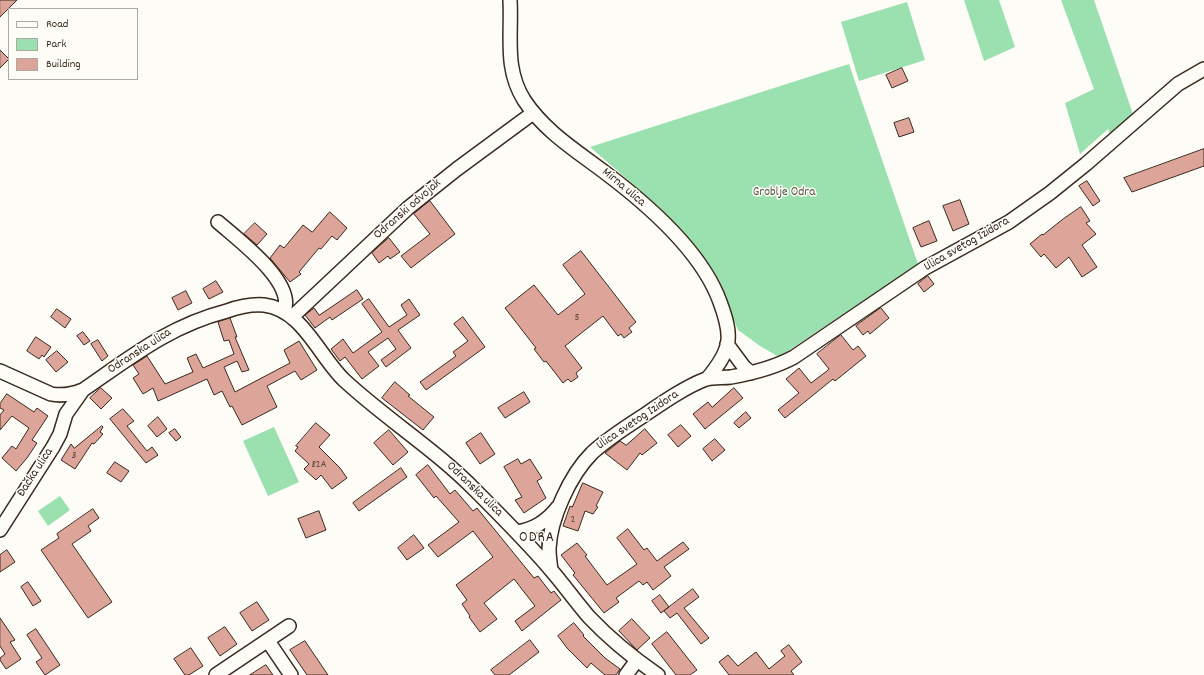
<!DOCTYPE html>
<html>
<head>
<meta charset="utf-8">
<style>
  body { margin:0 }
  #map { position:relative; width:1204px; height:675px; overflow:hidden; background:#fdfcf7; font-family:Dekko,sans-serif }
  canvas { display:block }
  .legend { position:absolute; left:8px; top:8px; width:130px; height:72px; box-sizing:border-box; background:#fdfcf7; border:1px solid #afa8a0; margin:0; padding:5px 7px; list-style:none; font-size:12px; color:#3b2a1e }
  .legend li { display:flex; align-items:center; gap:8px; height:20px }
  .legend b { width:20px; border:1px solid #afa8a0 }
</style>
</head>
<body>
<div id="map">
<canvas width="1204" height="675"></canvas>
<ul class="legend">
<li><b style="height:5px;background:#fdfcf7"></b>Road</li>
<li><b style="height:11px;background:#9ae1af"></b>Park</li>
<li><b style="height:11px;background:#dda49a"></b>Building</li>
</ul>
</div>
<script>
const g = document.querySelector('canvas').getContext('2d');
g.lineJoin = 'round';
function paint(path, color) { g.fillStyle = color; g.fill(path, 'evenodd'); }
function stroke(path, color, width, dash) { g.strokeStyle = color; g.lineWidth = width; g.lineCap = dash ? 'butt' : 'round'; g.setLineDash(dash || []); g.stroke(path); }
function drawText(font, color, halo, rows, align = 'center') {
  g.font = font + ' Dekko,sans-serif'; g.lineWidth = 3; g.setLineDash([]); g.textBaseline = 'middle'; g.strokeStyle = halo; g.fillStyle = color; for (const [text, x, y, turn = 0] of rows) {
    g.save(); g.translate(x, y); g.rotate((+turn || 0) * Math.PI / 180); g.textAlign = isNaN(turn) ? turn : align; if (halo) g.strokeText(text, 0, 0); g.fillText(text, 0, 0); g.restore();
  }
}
const green = new Path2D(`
  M964 0H999L1015 47 984 61Z
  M1061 0H1094L1134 117 1111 136 1108 129 1080 154 1065 103 1094 89Z
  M907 2 925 60 859 81 841 22Z
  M849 64 918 264 779 357 760 346 738 330 716 276 683 231 658 206 590 147Z
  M274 427 299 482 268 496 243 441Z
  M60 496 70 510 48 526 38 511Z`);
const building = new Path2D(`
  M0 0H17L0 17Z
  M0 50 9 59 0 68Z
  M902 68 908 81 892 88 886 75Z
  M909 118 914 132 899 137 894 123Z
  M1204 149V166L1132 192 1124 178Z
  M1087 181 1100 201 1093 206 1079 186Z
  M960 200 969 224 953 231 943 206Z
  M430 201 455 234 411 268 401 256 430 234 414 214Z
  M1081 207 1090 221 1086 223 1096 234 1082 245 1097 267 1082 277 1069 257 1056 268 1044 254 1041 257 1030 244 1042 234 1043 235 1063 219Z
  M330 212 347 228 337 240 332 236 321 249 319 248 299 272 301 274 290 282 270 258 280 245 284 248 303 225 312 232Z
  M929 221 937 241 921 247 913 228Z
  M255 223 267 234 257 245 244 234Z
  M389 238 400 252 390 259 388 256 379 263 372 253Z
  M581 251 636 322 629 328 632 332 624 338 621 334 618 336 603 316 565 346 582 368 576 373 578 377 571 382 568 379 563 383 546 361 544 362 534 349 536 348 505 308 534 285 558 315 585 294 563 265Z
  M928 276 934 284 924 292 918 284Z
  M216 281 223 292 209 299 203 289Z
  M357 290 363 299 332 320 330 317 315 328 305 315 314 308 319 315Z
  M186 291 192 303 178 310 172 298Z
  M369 299 389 327 407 315 401 305 409 299 420 315 398 330 411 348 386 367 381 360 396 349 388 338 368 352 379 366 362 379 345 357 340 361 331 349 343 339 353 353 382 332 362 304Z
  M881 308 889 318 870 334 868 331 863 335 856 326Z
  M57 309 71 319 65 328 51 317Z
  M463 317 485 347 426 390 420 382 456 356 453 352 468 341 454 324Z
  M230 318 237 337H235L249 370 242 372 237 361 224 367 235 392 290 363 284 350 299 341 317 370 301 380 295 371 267 386 277 407 242 425 232 406 230 407 222 391 214 395 207 379 158 401 153 388 143 394 133 378 139 374 133 365 147 356 165 384 193 372 187 358 196 354 203 368 234 354 229 340 224 341 218 322Z
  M83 332 90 341 84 345 77 336Z
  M841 335 853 350 858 346 866 356 835 381 833 379 785 418 778 410 799 393 786 379 799 368 811 383 827 371 829 369 817 354Z
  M36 337 51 347 44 357 42 355 39 359 27 351Z
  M98 340 108 356 102 361 91 344Z
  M57 351 68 362 56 372 46 360Z
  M395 382 410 395 408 396 434 417 423 430 382 398Z
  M101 388 112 398 101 409 90 398Z
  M734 388 743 398 705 429 693 414 708 402 712 407Z
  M524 392 530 402 505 418 498 408Z
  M7 394 34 412 37 408 48 416 32 440 37 443 27 458 16 471 2 458 12 446 16 449 29 428 12 416 0 430V415L4 410 0 408V404Z
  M123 409 134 421 127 426 147 451 152 447 158 455 146 463 110 419Z
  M746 412 751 418 739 428 734 423Z
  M158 417 167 429 157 437 148 426Z
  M316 423 330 435 319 447 340 468 347 478 332 489 321 475 316 480 304 469 309 464 295 451 298 447 296 446Z
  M681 425 691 436 678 447 668 435Z
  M102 426 103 427 100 432 103 434 94 444 92 443 75 469 61 460 71 444 74 448Z
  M175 429 181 437 176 441 169 433Z
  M645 429 657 443 642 455 640 453 627 470 605 453 620 441 626 445Z
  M389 430 408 452 393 465 374 443Z
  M481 433 495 454 480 464 466 443Z
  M715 439 725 450 712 461 703 449Z
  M518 459 521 464 530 459 542 478 537 481 546 498 524 513 515 500 522 497 504 467Z
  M115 462 129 471 121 482 107 473Z
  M428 465 450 494 455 490 473 511 477 508 534 578 538 576 551 593 554 591 561 600 522 631 515 621 535 606 514 579 484 603 497 619 480 632 469 617 470 616 462 604 467 600 456 585 493 557 473 531 438 557 428 545 459 522 436 496 434 498 416 475Z
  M401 468 407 477 359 511 353 503Z
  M583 483 603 492 596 506 598 507 593 514 585 511 578 531 563 526 570 506 572 507Z
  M93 509 99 518 88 526 91 531 72 544 112 602 88 618 41 550 59 538 57 534Z
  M319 511 326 530 306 538 298 519Z
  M628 529 644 550 647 548 657 561 683 542 689 549 664 567 671 576 653 590 647 582 643 585 639 581 616 598 619 602 604 613 573 575 575 573 561 555 577 543 587 555 585 556 607 585 637 564 617 538Z
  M414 535 424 548 407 560 398 548Z
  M7 550 15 562 0 572V555Z
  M28 582 41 601 33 606 21 587Z
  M693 589 699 597 684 608 709 638 701 644 677 613 670 618 664 611Z
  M660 595 669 607 661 613 652 601Z
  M257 602 269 620 252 631 240 613Z
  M0 618 15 640 10 642 21 659 6 669 0 660V658L5 654 0 646Z
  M632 619 650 638 637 650 619 631Z
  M574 623 584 635 583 636 605 658 620 669 616 675H605L591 663 587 668 567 648 558 636Z
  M225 627 237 644 220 656 208 638Z
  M36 629 60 665 45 675 36 662 42 658 27 635Z
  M667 632 697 670 690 675H676L652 644Z
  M530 640 539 652 509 675H495L491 670Z
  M305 641 328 675H307L290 650Z
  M789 645 802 662 791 671 794 675H729L719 662 728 655 738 666 756 652 769 669 785 656 781 651Z
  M191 648 203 666 189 675H185L174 659Z
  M266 665 273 675H250Z`);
const minor = new Path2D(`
  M510 0C512 36 504 68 524 100 545 132 577 151 607 174 648 205 702 252 720 302 733 337 732 349 707 379
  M218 222C237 239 296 282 284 311
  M292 317 408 208 457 169 533 113
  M727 344 744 367 751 373
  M0 371 51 394C61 396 73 394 83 390 131 357 169 326 227 311 238 307 251 304 264 305 302 309 319 356 344 380 386 419 436 450 476 491 502 517 528 543 551 570 564 585 576 602 589 617 610 639 633 658 658 675
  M0 530 53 447 60 434 66 414 83 390
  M517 532C534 529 546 522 558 507
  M551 570C550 563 549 556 549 549 550 519 570 475 592 453 607 439 626 427 643 416 662 403 685 387 706 379 714 377 723 378 731 377 753 373 774 368 794 357L925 268 1009 222 1050 193 1086 164 1178 84 1204 69
  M268 641 291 675
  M216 675 289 626
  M626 675 637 660`);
const numberNames = [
  ["5",577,318],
  ["3",74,456],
  ["82A",319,465],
  ["2",573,520]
];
const streetNames = [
  ["Mirna ulica",623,188,40],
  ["Odranski odvojak",408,210,-41],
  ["Ulica svetog Izidora",967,245,-30],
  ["Odranska ulica",140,352,-33],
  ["Ulica svetog Izidora",638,421,-34],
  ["Đačka ulica",36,473,-57],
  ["Odranska ulica",474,490,44]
];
const parkNames = [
  ["Groblje Odra",784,193]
];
const quarterNames = [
  ["ODRA",537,539]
];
paint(green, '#9ae1af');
paint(building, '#dda49a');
stroke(building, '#3b2a1e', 1);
stroke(minor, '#3b2a1e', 16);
stroke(minor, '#fdfcf7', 13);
drawText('11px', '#64483d', null, numberNames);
drawText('13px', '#3b2a1e', '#fdfcf7', streetNames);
drawText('13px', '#535842', '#fdfcf7', parkNames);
g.letterSpacing = '1px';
drawText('15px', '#3b2a1e', '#fdfcf7', quarterNames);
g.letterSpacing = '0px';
</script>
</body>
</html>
